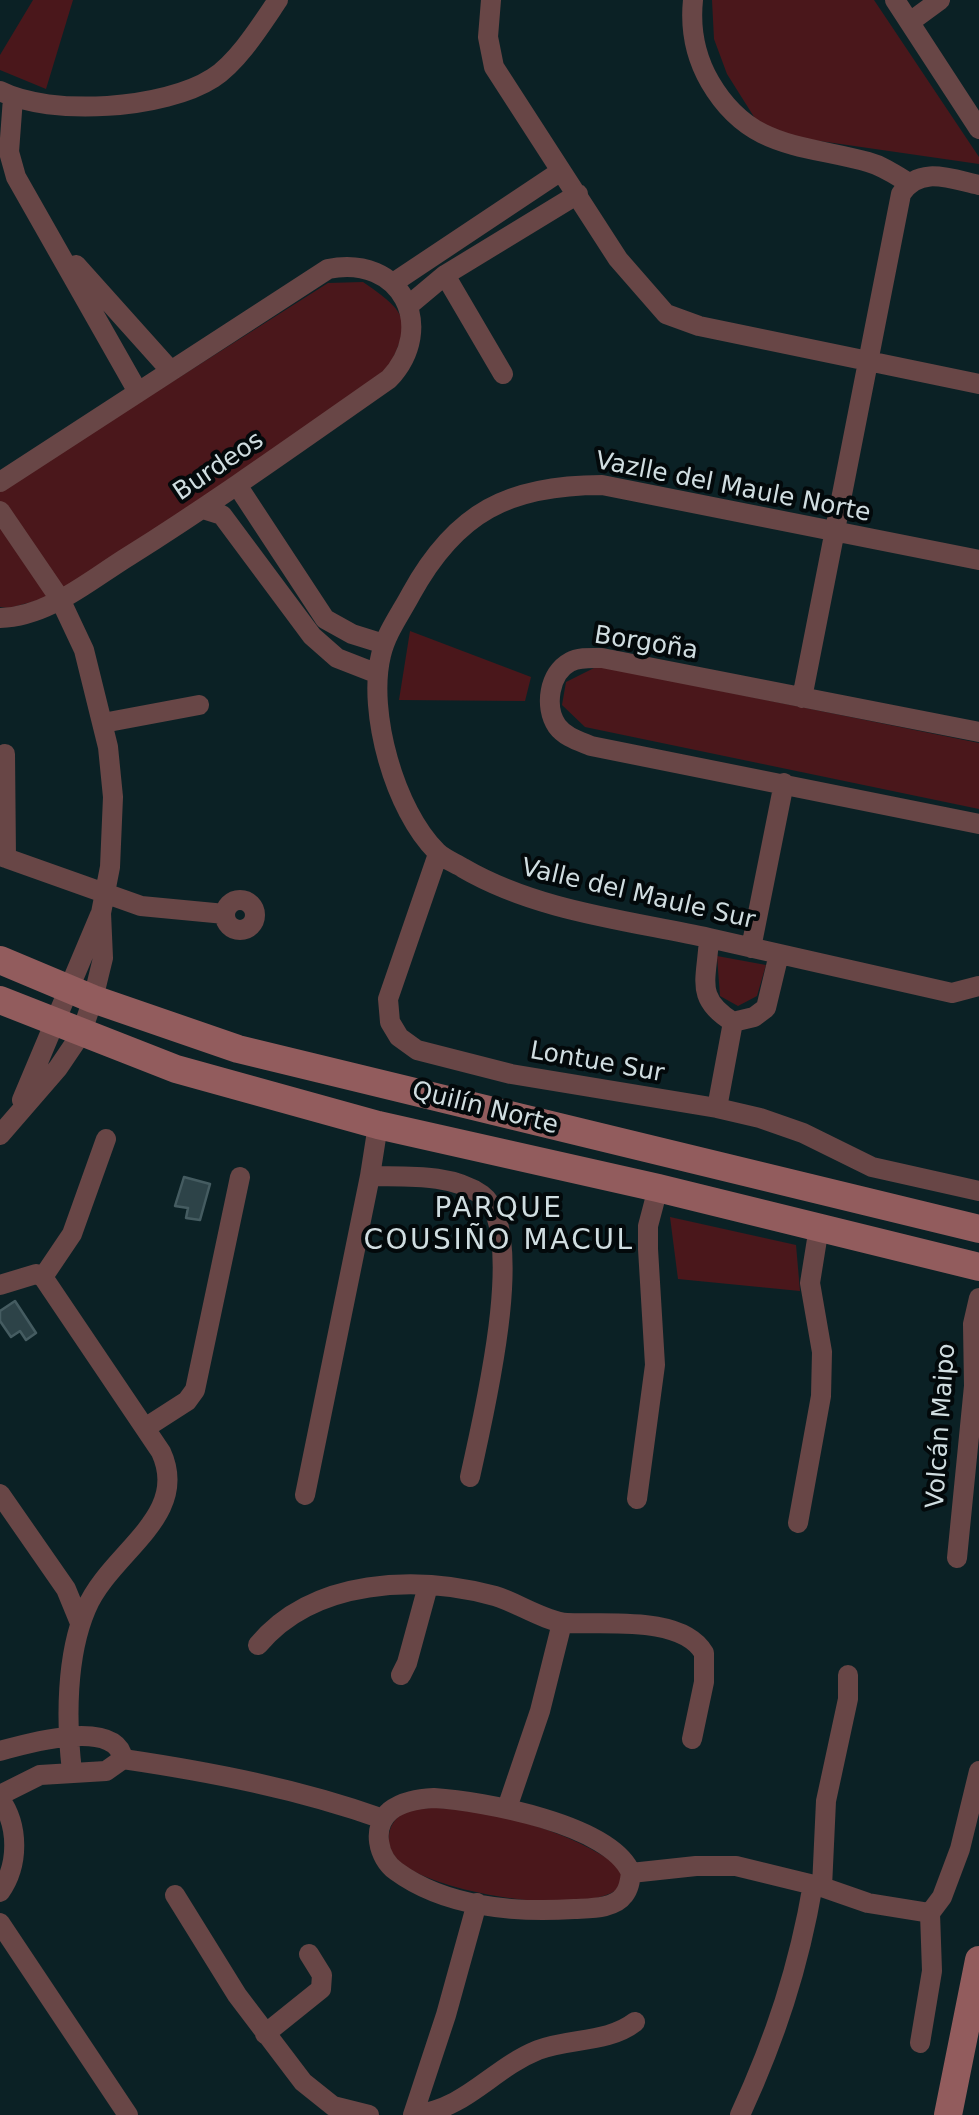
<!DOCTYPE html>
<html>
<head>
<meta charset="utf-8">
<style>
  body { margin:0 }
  canvas { display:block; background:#0b2125 }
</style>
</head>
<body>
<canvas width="979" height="2115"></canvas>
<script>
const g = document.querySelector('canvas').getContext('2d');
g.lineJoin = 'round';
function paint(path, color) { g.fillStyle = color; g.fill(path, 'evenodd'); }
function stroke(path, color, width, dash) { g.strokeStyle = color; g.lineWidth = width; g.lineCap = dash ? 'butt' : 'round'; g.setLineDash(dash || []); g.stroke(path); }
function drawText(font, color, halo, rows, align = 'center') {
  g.font = font + ' "DejaVu Sans",sans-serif'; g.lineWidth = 8; g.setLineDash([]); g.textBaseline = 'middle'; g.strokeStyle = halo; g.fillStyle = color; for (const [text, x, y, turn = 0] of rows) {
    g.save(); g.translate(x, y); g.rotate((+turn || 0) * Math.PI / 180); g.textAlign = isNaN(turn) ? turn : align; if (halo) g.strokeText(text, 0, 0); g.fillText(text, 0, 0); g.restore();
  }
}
const green = new Path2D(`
  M33 0H73L46 89 0 70V55Z
  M712 0H874L979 157V164L785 136 756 120 727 74 714 39Z
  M363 282C415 317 409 324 385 376L54 596 9 608 0 607V491L328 283Z
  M410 631 531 677 525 701 399 700Z
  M598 666 979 743V809L585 727 562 705 566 682Z
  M717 956 766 965 757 996 738 1006 720 996Z
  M670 1217 796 1245 800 1291 678 1279Z
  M439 1808C504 1813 568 1830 622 1868L620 1887C586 1919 432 1893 399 1861 382 1845 387 1819 408 1811 418 1808 429 1808 439 1808Z`);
const building = new Path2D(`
  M184 1177 210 1184 200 1220 186 1218 188 1208 175 1206Z
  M15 1301 36 1333 26 1340 20 1331 11 1337 0 1321V1311Z`);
const street = new Path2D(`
  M491 0 488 37 494 67 618 259 666 314 699 326 979 384
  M693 0C690 29 695 56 710 82 749 149 801 144 868 162 883 166 896 175 909 183
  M895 0 979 129
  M910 22 940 0
  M0 91C51 117 165 109 213 78 238 62 261 25 278 0
  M13 98 9 152 16 177 138 392
  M76 265 171 371
  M445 275 503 374
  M393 283 561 171
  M408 306 445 275 578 194
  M0 482 328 269C401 254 438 327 389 379 303 439 218 500 129 556 90 580 48 617 0 618
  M237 485 325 619 352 634 384 644
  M203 509 222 515 312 636 337 658 378 674
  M0 511 60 599 84 650 108 747 113 797 110 867 101 913 103 958 93 999 81 1034 58 1068 0 1135
  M979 560 602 485C509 485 456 512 411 594 401 613 386 633 381 655 367 712 395 811 437 852 444 859 455 863 463 868 537 911 626 920 709 938 790 957 871 975 952 993L979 986
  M802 698 901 194C919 165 951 179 979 185
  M103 723 199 705
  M979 732 602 658C592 658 579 657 570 662 549 673 544 707 557 726 565 737 579 741 591 746L979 824
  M5 754 6 858
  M438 854 388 999 390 1022 399 1037 417 1050 511 1074 717 1108 760 1118 803 1133 872 1167 979 1191
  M0 856 141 906 225 914
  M225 915a15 15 0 1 1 30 0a15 15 0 1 1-30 0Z
  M709 938C707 980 694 998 733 1022L754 1017 766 1008 779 954
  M751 948 784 783
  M22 1100 100 915
  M717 1108 733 1022
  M370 1176 378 1125
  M43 1277 72 1234 106 1139
  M0 1285 36 1274 43 1277 161 1452C191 1517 110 1552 86 1609 66 1656 66 1721 72 1771
  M145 1428 187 1401 195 1390 240 1177
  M0 1494 66 1589 80 1623
  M305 1495 370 1176C405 1177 451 1173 482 1195 530 1230 481 1425 470 1477
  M637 1499 655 1365 648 1249V1226L658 1188
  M798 1523 821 1396 822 1352 810 1283 819 1227
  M957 1558 974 1386 973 1324 979 1298
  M258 1645C314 1578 417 1575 495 1596 516 1602 546 1622 567 1623 604 1625 682 1615 704 1653V1682L692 1739
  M401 1675 407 1663 428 1586
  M0 1751C28 1743 116 1718 123 1759
  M0 1795 40 1775 106 1771 123 1759C211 1772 299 1789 383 1819
  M434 1798C482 1801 611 1824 631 1873 630 1881 629 1889 624 1895 614 1909 590 1908 574 1909 515 1913 445 1907 396 1871 378 1858 371 1827 390 1811 402 1801 419 1799 434 1798Z
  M0 1799C19 1826 19 1865 0 1892
  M507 1808 540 1711 562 1623
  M631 1873 696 1866H736L822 1887 868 1903 930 1913
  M822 1887 826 1801 848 1699V1675
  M175 1895 237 1995 303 2082 333 2106 369 2115
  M0 1923 128 2115
  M265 2034 321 1989 322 1975 309 1954
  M920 2043 932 1971 930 1913 942 1897 960 1849 979 1771
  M413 2115C467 2109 491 2069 538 2050 569 2038 608 2043 635 2022
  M413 2115 446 2015 477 1903
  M740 2115C775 2039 799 1967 813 1884`);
const secondary = new Path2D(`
  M0 960 93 999 238 1049 979 1229
  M0 1000 176 1069 378 1125 658 1188 979 1267
  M948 2115 979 1960`);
const streetNames = [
  ["Burdeos",219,467,-34],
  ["Vazlle del Maule Norte",733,488,11],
  ["Borgoña",646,644,9],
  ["Valle del Maule Sur",638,895,13],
  ["Lontue Sur",597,1063,10],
  ["Quilín Norte",485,1109,14],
  ["Volcán Maipo",942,1426,-86]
];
const neighbourhoodNames = [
  ["PARQUE",499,1210],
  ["COUSIÑO MACUL",499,1242]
];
paint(green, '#4a171b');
paint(building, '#2d4348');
stroke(building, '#455c61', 2.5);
stroke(street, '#684646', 20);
stroke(secondary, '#925c5d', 28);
drawText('25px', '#d0dde0', '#03090b', streetNames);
g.letterSpacing = '2.5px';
drawText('28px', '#d0dde0', '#03090b', neighbourhoodNames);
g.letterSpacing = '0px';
</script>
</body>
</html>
